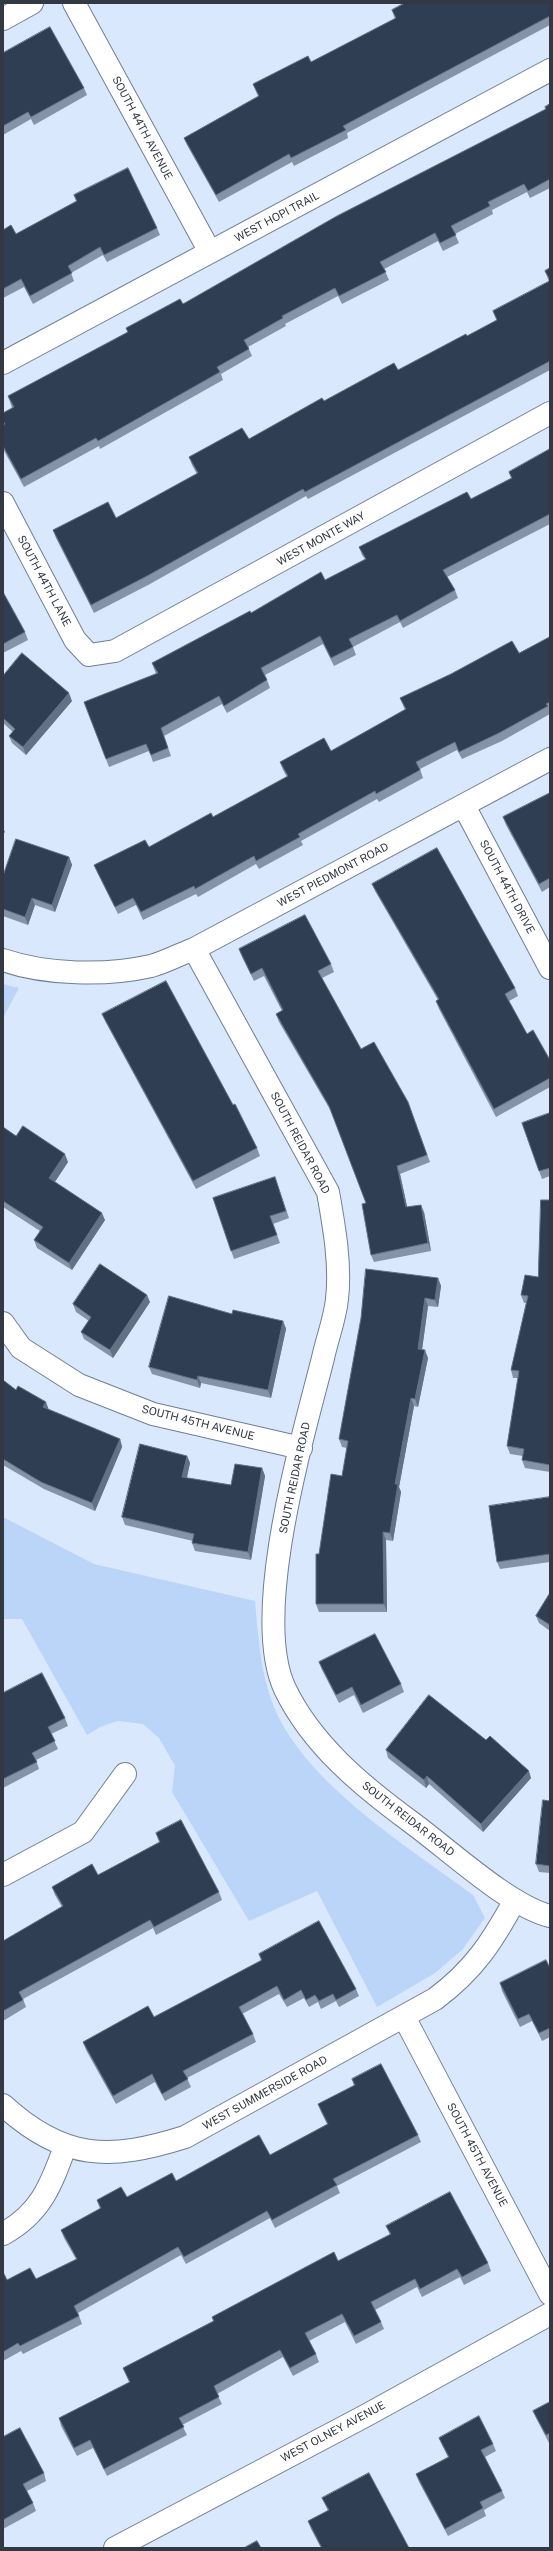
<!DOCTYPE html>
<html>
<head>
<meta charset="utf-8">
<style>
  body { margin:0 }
  #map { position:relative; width:553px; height:2551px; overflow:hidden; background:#d9e8fc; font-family:"Public Sans",sans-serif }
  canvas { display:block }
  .frame { position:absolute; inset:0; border:4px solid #323943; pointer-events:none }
</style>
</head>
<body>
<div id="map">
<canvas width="553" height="2551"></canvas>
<div class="frame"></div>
</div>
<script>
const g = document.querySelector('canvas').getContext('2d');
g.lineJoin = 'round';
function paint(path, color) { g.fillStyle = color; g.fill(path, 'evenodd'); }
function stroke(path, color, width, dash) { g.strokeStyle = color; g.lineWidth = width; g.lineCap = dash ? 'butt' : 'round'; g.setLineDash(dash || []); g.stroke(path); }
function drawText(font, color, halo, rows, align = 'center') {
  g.font = font + ' "Public Sans",sans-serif'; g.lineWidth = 4; g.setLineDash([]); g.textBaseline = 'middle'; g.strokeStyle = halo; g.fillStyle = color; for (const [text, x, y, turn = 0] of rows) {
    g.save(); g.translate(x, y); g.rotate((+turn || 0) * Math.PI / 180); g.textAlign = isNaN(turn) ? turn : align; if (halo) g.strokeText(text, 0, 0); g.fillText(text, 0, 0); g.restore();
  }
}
const green = new Path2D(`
  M3 984 19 988 3 1018Z
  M3 1517 94 1564 255 1601C258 1634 260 1667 271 1699 298 1779 407 1846 473 1895L485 1918 462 1950 435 1973 377 2007 317 1891 249 1921 172 1792 175 1766 159 1738 143 1724 118 1721 100 1727 87 1735 22 1619H3Z`);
const minor = new Path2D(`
  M74 3 210 252
  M3 19 32 3
  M3 363 550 70
  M3 503 75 640 89 655 115 651 550 413
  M464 806 550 968
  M194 949 328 1192C334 1226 341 1264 337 1299 335 1319 327 1339 323 1358 303 1437 250 1615 285 1689 312 1745 362 1786 411 1822 448 1849 509 1906 550 1916
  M3 960C46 975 107 976 151 966 166 962 180 954 194 949L550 759
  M3 1323 21 1348 79 1385 153 1414 301 1448
  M3 1875 83 1832 125 1774
  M404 2017 550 2294
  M3 2105C63 2160 109 2161 185 2137L435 1999C474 1970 492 1942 515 1900
  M3 2234C41 2213 51 2185 65 2147
  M115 2548 365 2416 550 2314`);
const wall = new Path2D(`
  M550 3V25L347 133 348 138 294 166 292 162 219 202 187 145 184 138 258 96 253 84 311 62 395 19 392 10Z
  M3 53 84 88 87 95 34 125 31 119 3 135Z
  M550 104V188L530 198 527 192 492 210 493 214 455 234 459 243 443 251 438 241 384 269 389 280 342 304 338 296 285 324 286 326 248 347 252 356 221 374 223 380 100 449 99 446 24 487 3 449V425H4L3 424V413L12 408 8 396 128 333 126 328 183 304 546 109Z
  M74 195 157 228 160 235 107 262 103 255 71 273 74 281 33 304 24 287 3 298V230L16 234 76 201Z
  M550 268V370L308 499 306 496 150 584 94 613 56 538 53 530 116 518 197 474 192 465 189 457 249 439 324 401 398 370 467 336 497 320 493 311 549 282 545 271Z
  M550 449V524L447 577 455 590 458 598 403 628 400 622 353 647 356 655 334 666 323 644 265 675 267 680 270 688 227 713 222 704 164 736 171 756 153 762 149 751 109 767 84 702 156 674 152 663 251 613 325 580 365 559 362 555 359 547 471 499 511 478 509 472Z
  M3 592 25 632 28 640 3 653Z
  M550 637V714L502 741 462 759 457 750 420 769 423 778 379 802 377 799 301 841 303 845 259 869 256 864 198 897 196 894 143 920 136 905 118 914 97 872 94 865 149 847 213 817 287 777 283 770 280 762 331 751 405 710 400 698 519 653Z
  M3 676 72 701 26 755 12 743 9 736 13 732 3 723Z
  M550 793V887L542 892 506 825 503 817Z
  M69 857 72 865 55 912 35 905 28 925 3 916V876Z
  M372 884 515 988 518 996 509 1001 527 1034 550 1060V1087L496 1117 439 1009 436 1001 438 1000 375 891Z
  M239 949 331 964 334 972 322 978 361 1049 408 1102 430 1162 400 1174 407 1207 424 1212 431 1251 374 1262 371 1255 366 1203 332 1113 279 1022 276 1014 282 1011 264 976 254 981 242 957Z
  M102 1014 233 1105 257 1148 260 1156 196 1189 105 1021Z
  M550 1113V1176L542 1179 522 1123Z
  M3 1127 16 1136 68 1162 55 1182 105 1220 72 1270 37 1248 34 1240 40 1231 3 1207Z
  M275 1177 289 1218 273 1224 280 1243 234 1259 213 1198Z
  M550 1200V1472L525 1468 522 1460 523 1456 510 1454 507 1446 518 1378H513L511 1370 526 1303H524L521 1295 538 1277Z
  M438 1278 441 1286 438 1307 428 1306 422 1350 428 1358 418 1407 414 1406 399 1487 401 1492 393 1541 386 1540 387 1612H319L316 1604 319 1554 342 1476 347 1448 342 1447 339 1439Z
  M150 1302 113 1358 84 1339 81 1332 89 1321 76 1312 73 1304Z
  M232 1314 283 1321 286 1329 271 1398 201 1383 200 1388 152 1374 149 1367Z
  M3 1380 16 1390 49 1410 120 1439 122 1447 95 1511 44 1489 3 1465Z
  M187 1456 190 1463 187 1478 231 1485 262 1468 265 1476 251 1560 195 1551 192 1543 193 1541 125 1525 122 1517Z
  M550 1497V1562L500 1569 497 1562Z
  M550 1593V1631L539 1623 536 1616Z
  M319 1662 401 1684 404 1692 363 1713 354 1695 339 1703 322 1670Z
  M3 1693 65 1718 68 1726 51 1734 58 1749 36 1760 39 1769 3 1788Z
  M386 1750 531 1778 483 1832 429 1784 426 1788 388 1758Z
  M550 1801V1873L539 1872 536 1864Z
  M156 1833 219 1892 222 1900 156 1935 153 1928 23 1999 26 2007 3 2021V1941L62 1907 55 1895 52 1887 98 1875 159 1842Z
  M259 1954 356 1989 359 1996 339 2007 336 2001 321 2009 318 2002 309 2007 304 1998 287 2007 279 1994 242 2014 253 2034 256 2042 187 2078 191 2087 165 2101 155 2082 116 2104 86 2050 83 2042 154 2017 261 1961Z
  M550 1968V2037L542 2041 532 2021 520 2027 502 1991 500 1983Z
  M352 2079 418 2135 421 2142 337 2186 340 2193 275 2228 270 2218 186 2264 181 2255 78 2313 82 2324 23 2354 21 2351 3 2361V2272L7 2280 36 2279 76 2259 64 2238 61 2230 100 2209 97 2200 127 2197 176 2181 270 2155 327 2124 321 2112 318 2104 354 2086Z
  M386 2226 488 2263 491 2271 464 2285 460 2277 422 2297 417 2287 375 2310 381 2322 384 2329 356 2344 345 2322 309 2341 316 2354 319 2362 293 2376 283 2357 217 2394 222 2404 182 2425 187 2435 107 2476 93 2448 77 2456 61 2426 59 2418 129 2382 123 2368 213 2321 212 2317 338 2261 390 2235Z
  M550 2402V2443H549L536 2418 533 2411Z
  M3 2437 44 2473 46 2481 27 2491 33 2503 36 2511 3 2529Z
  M439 2438 493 2444 496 2451 485 2457 502 2491 505 2498 484 2510 486 2516 448 2536 419 2482 416 2474 448 2457 442 2445Z
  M322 2498 409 2548H321L311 2529 308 2521 328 2511Z`);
const shadedWall = new Path2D(`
  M69 693 72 701 26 755 23 747Z
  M3 828 5 832 3 834Z
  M69 857 72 865 55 912 52 905Z
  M32 898 35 905 28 925 25 917Z
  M65 1154 68 1162 52 1186 49 1178Z
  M397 1166 400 1174 409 1215 406 1207Z
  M421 1205 424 1212 431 1251 428 1243Z
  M102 1213 105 1220 72 1270 69 1263Z
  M438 1278 441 1286 438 1307 435 1300Z
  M147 1295 150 1302 113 1358 110 1350Z
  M425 1298 428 1306 421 1357 418 1349Z
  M283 1321 286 1329 271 1398 268 1390Z
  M425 1350 428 1358 418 1407 415 1399Z
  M198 1376 201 1383 200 1388 197 1380Z
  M411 1398 414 1406 399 1487 401 1492 393 1541 390 1533 395 1484Z
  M46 1402 49 1410 43 1407Z
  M120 1439 122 1447 95 1511 92 1503Z
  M187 1456 190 1463 185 1485 182 1477Z
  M262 1468 265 1476 251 1560 248 1552Z
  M383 1532 386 1540 387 1612 384 1604Z
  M529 1771 531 1778 483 1832 481 1824Z
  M427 1776 429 1784 426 1788 424 1780Z`);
const building = new Path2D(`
  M405 3H550V16L343 126 346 130 291 158 289 154 216 195 184 138 259 96 253 84 308 56 311 62 396 18 392 10Z
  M50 27 84 88 31 117 28 112 3 126V53Z
  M550 104V179L528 191 524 184 488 202 490 206 451 226 456 235 440 243 435 233 380 262 386 272 339 296 335 288 282 316 283 318 244 340 249 349 217 367 220 372 98 441 96 438 21 479 3 446V425L5 424 3 421V413L14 407 8 396 128 332 126 328 180 299 183 304 337 216 546 109 545 107Z
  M128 168 157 228 104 255 100 247 68 266 72 273 30 296 21 279 3 289V230L11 225 16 234 77 201 74 195Z
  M550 268V280L545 271Z
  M550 281V361L305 492 303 489 147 576 91 605 53 530 108 502 116 518 198 473 189 457 242 428 249 439 322 398 324 401 394 363 398 370 466 334 467 336 497 320 493 311Z
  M550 449V514L443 570 455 590 400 621 397 615 349 639 353 647 331 658 320 636 261 668 267 680 224 706 219 696 161 728 168 748 151 755 146 744 106 759 84 702 158 673 152 663 250 611 251 613 321 572 325 580 366 559 359 547 467 492 471 499 512 478 509 472Z
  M3 592 25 632 3 644Z
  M550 637V702L546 704 548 706 499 733 459 752 455 742 416 762 420 770 376 794 375 791 298 834 300 837 256 861 254 856 195 889 194 886 141 912 133 898 115 907 94 865 145 840 149 847 211 813 213 817 288 776 280 762 324 738 331 751 406 709 400 698 451 674 512 641 519 653Z
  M22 653 69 693 23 747 9 736 15 729 3 718V676Z
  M550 793V878L539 884 503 817Z
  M16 839 69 857 52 905 32 898 25 917 3 909V876Z
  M437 848 515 988 505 994 527 1034 533 1030 550 1060V1078L494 1109 436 1001 439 999 372 884Z
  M305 915 331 964 318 971 361 1049 374 1042 408 1102 427 1155 397 1166 406 1207 421 1205 428 1243 371 1255 362 1204 366 1203 329 1106 276 1014 283 1010 262 968 251 974 239 949Z
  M166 981 233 1105 235 1104 257 1148 193 1181 102 1014Z
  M550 1113V1168L539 1171 522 1123Z
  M23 1126 65 1154 49 1178 102 1213 69 1263 34 1240 43 1227 3 1201V1127L16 1136Z
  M275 1177 286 1211 270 1216 277 1235 231 1251 213 1198Z
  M541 1200H550V1465L522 1460 524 1449 507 1446 519 1371 511 1370 528 1296 521 1295 525 1275 538 1277Z
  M100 1264 147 1295 110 1350 81 1332 91 1317 73 1304Z
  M366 1269 438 1278 435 1300 425 1298 418 1349 425 1350 415 1399 411 1398 395 1484H398L390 1533 383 1532 384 1604H316V1554H319L331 1474 342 1476 348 1441 339 1439 361 1318Z
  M169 1296 232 1314 233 1310 283 1321 268 1390 198 1376 197 1380 149 1367Z
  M3 1380 16 1390 18 1386 46 1402 43 1407 120 1439 92 1503 41 1482 3 1459Z
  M140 1444 187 1456 182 1477 231 1485 235 1464 262 1468 248 1552 192 1543 194 1534 122 1517Z
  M550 1497V1554L497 1562 489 1506Z
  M550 1593V1625L536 1616Z
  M375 1634 401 1684 361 1705 352 1687 336 1695 319 1662Z
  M42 1673 65 1718 48 1727 55 1741 32 1753 37 1762 3 1779V1693Z
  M429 1695 486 1740 490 1736 529 1771 481 1824 427 1776 424 1780 386 1750Z
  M543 1800 550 1801V1866L536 1864Z
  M181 1820 219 1892 154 1927 150 1920 19 1992 23 2000 3 2011V1941L63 1906 52 1887 92 1864 98 1875 160 1842 156 1833Z
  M319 1921 356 1989 336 2000 333 1994 319 2001 315 1995 306 2000 301 1990 284 2000 277 1986 239 2007 253 2034 183 2071 188 2079 162 2094 152 2074 113 2096 83 2042 148 2006 154 2017 262 1960 259 1954Z
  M546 1960 550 1968V2028L539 2033 529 2014 518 2019 500 1983Z
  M381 2064 418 2135 333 2179 337 2185 272 2220 267 2211 184 2257 178 2247 74 2306 79 2316 20 2346 18 2343 3 2352V2272L7 2280 30 2268 36 2279 77 2259 61 2230 101 2208 97 2200 121 2187 127 2197 172 2173 176 2181 259 2135 270 2155 328 2124 318 2104 355 2085 352 2079Z
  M450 2192 488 2263 462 2277 457 2269 420 2289 415 2279 371 2302 381 2322 354 2336 342 2314 305 2333 316 2354 290 2368 280 2350 214 2386 219 2397 179 2418 184 2427 104 2469 90 2440 74 2448 59 2418 130 2382 123 2368 214 2321 212 2317 334 2252 338 2261 391 2234 386 2226Z
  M550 2402V2433L546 2435 533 2411Z
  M479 2416 493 2444 481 2450 502 2491 480 2502 483 2508 445 2529 416 2474 449 2457 439 2438Z
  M20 2428 44 2473 23 2484 33 2503 3 2520V2437Z
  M369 2473 409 2548H322L308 2521 329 2510 322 2498Z
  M257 2541 261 2548H244Z`);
const streetNames = [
  ["SOUTH 44TH AVENUE",142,128,62],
  ["WEST HOPI TRAIL",277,217,-28],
  ["WEST MONTE WAY",321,539,-29],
  ["SOUTH 44TH LANE",44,581,62],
  ["WEST PIEDMONT ROAD",333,875,-28],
  ["SOUTH 44TH DRIVE",507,887,62],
  ["SOUTH REIDAR ROAD",300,1143,62],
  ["SOUTH 45TH AVENUE",198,1423,14],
  ["SOUTH REIDAR ROAD",295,1478,-78],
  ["SOUTH REIDAR ROAD",408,1819,38],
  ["WEST SUMMERSIDE ROAD",265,2093,-29],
  ["SOUTH 45TH AVENUE",477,2155,62],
  ["WEST OLNEY AVENUE",333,2432,-28]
];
paint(green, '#bbd5f9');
stroke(minor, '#6f7f96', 24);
stroke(minor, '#fff', 22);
paint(wall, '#8493a7');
paint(shadedWall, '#627185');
paint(building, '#2f3e52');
stroke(building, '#627185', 1);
drawText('11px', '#323943', '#fff', streetNames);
</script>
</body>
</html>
